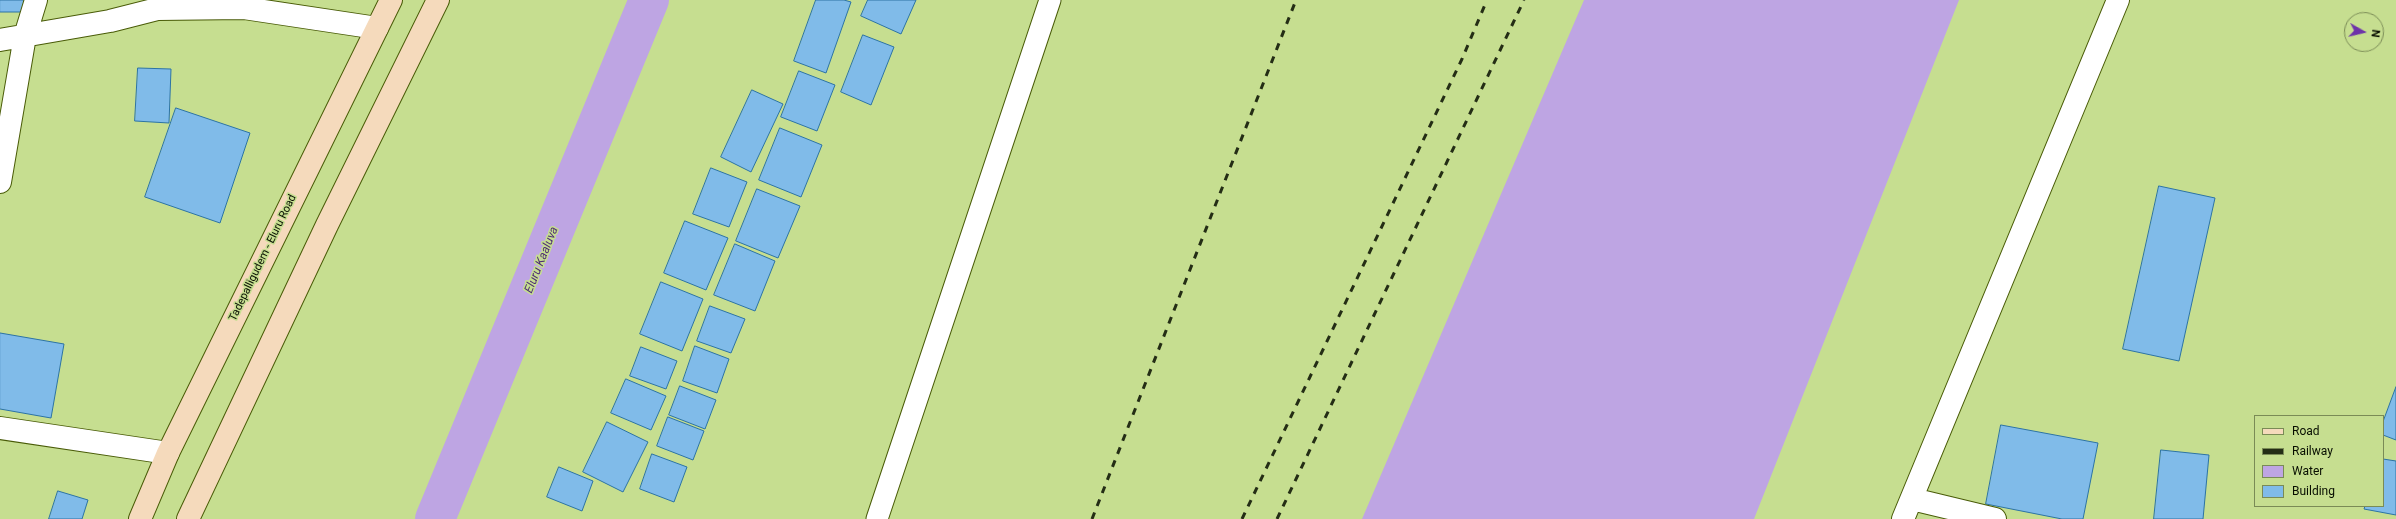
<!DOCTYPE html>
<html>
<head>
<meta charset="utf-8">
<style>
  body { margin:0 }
  #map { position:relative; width:2396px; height:519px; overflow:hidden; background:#c6de90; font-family:Roboto,sans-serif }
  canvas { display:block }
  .legend { position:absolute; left:2254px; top:415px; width:130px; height:92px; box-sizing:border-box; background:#c6de90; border:1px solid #7a8b56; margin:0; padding:5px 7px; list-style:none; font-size:12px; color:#080e00 }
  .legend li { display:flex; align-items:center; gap:8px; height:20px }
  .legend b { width:20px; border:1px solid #7a8b56 }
  .north { position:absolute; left:2344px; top:12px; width:40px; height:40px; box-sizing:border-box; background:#c6de90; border:1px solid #7a8b56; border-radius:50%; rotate:98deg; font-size:11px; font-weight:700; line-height:16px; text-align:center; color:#080e00 }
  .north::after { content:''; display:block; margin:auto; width:14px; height:18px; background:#6d33a9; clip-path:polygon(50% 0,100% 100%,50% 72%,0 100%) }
</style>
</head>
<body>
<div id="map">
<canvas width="2396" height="519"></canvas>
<ul class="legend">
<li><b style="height:5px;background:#f5dabc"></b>Road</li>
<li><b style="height:5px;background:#242d15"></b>Railway</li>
<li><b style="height:11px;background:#bea5e3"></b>Water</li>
<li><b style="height:11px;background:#80bbe9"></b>Building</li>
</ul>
<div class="north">N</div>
</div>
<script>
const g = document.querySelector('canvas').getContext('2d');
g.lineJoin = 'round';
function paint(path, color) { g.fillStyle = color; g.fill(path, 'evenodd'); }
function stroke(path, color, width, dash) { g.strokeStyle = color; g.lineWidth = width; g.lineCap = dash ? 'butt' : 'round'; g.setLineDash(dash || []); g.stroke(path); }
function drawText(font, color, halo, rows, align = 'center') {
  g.font = font + ' Roboto,sans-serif'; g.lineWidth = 3; g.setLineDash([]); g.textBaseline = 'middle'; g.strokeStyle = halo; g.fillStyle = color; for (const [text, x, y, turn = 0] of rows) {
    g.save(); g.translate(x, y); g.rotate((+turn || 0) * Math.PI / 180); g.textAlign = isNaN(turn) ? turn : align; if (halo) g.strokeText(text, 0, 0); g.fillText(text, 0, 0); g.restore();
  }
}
const water = new Path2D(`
  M1584 0H1959L1754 519H1362Z`);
const canal = new Path2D(`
  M435 519 649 0`);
const building = new Path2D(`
  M0 0H25L23 12H0Z
  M816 0H844L851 2 826 73 794 61Z
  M868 0H916L901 34 861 16Z
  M863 35 894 47 871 105 841 92Z
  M138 68 171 69 169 123 135 121Z
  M799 71 835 85 817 131 781 117Z
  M752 90 783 104 751 172 721 157Z
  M176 108 250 133 220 223 145 197Z
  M780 128 822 145 801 197 759 180Z
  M711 168 747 182 729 227 693 214Z
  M2159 186 2215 198 2179 361 2123 349Z
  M757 189 800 206 778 258 736 241Z
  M685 221 728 238 706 290 664 273Z
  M735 244 775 261 755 311 714 295Z
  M661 282 703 299 682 351 640 334Z
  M710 306 745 319 731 353 697 341Z
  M0 333 64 344 51 418 0 409Z
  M695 346 729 359 717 393 683 381Z
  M641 347 677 361 666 389 630 376Z
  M626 379 666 396 651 430 611 413Z
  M680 386 716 400 705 429 669 415Z
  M2396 387V440L2383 435V422Z
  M668 417 704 431 693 460 657 446Z
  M607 422 648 442 623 492 583 472Z
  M2001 425 2098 443 2083 519H2062L1986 504Z
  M2161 450 2209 455 2203 519H2154Z
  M652 454 687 467 674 502 640 489Z
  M2383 459 2396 461V515L2364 509 2365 506H2383Z
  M559 467 593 481 582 511 547 497Z
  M58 491 88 500 82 519H49Z`);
const lane = new Path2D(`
  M877 519 1050 0`);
const street = new Path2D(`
  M0 40 110 21 157 9 244 8 377 28
  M0 182 25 36 36 0
  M0 428 168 453
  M1912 499 1995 519
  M1903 519 2118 0`);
const secondary = new Path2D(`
  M140 519 168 453 391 0
  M188 519 327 225 438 0`);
const rail = new Path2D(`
  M1092 519 1296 0
  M1242 519 1462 59 1487 0
  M1277 519 1524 0`);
const streetNames = [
  ["Tadepalligudem - Eluru Road",263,258,-64]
];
const waterNames = [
  ["Eluru Kaaluva",542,260,-68]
];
paint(water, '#bea5e3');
stroke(canal, '#bea5e3', 40);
paint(building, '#80bbe9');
stroke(building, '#2c73a4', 1);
stroke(lane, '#495b07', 23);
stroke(street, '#495b07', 24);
stroke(secondary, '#495b07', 24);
stroke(lane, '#fff', 21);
stroke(street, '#fff', 22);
stroke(secondary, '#f5dabc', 22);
stroke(rail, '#242d15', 3, [7, 7]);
drawText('11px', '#080e00', '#c6de90', streetNames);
drawText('italic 12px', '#4e2c74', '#c6de90', waterNames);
</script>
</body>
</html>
